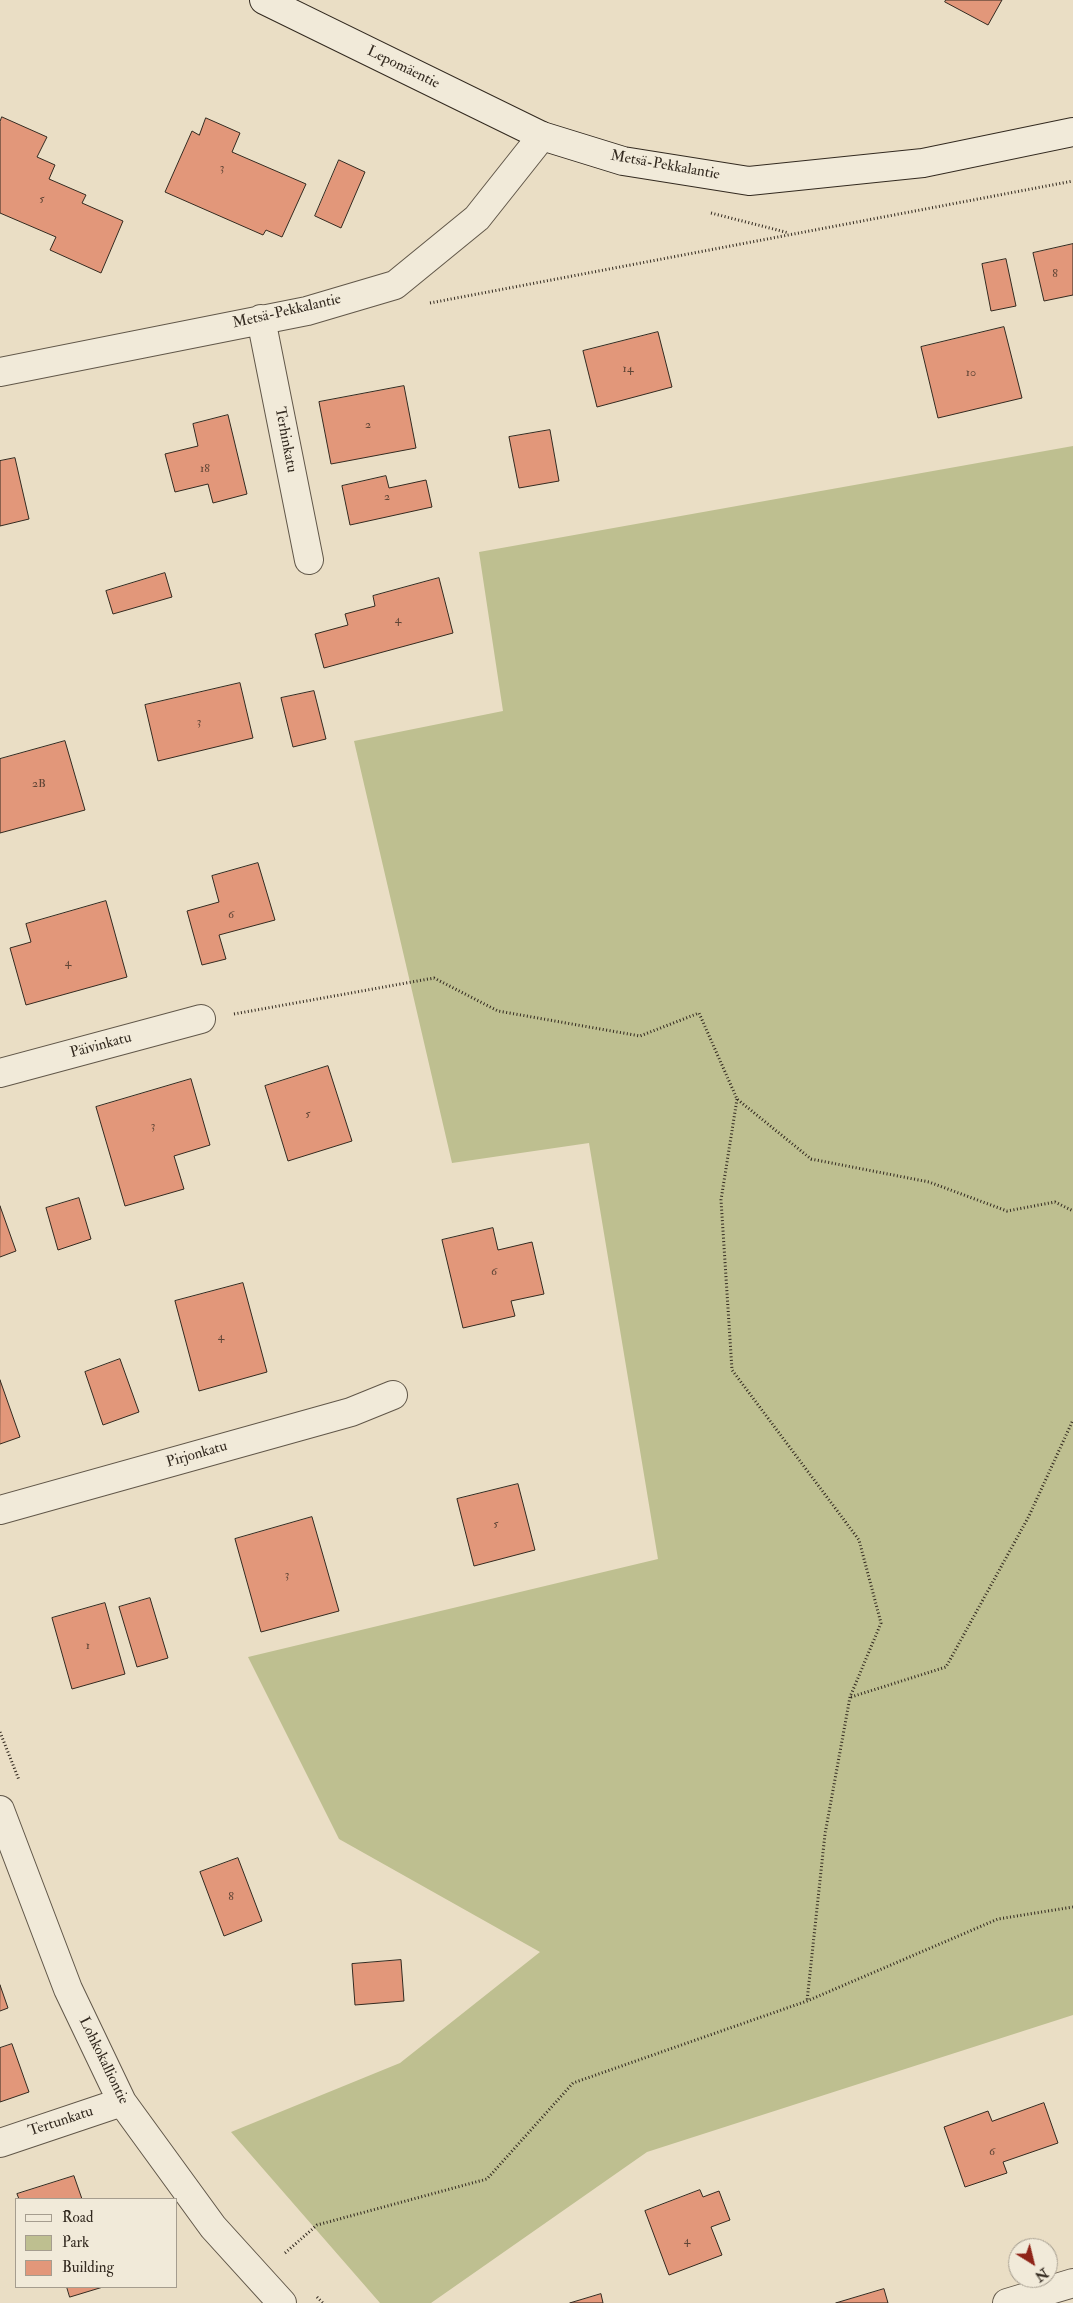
<!DOCTYPE html>
<html>
<head>
<meta charset="utf-8">
<style>
  body { margin:0 }
  #map { position:relative; width:1073px; height:2303px; overflow:hidden; background:#eadec5; font-family:"IM FELL Double Pica",serif }
  canvas { display:block }
  .legend { position:absolute; left:15px; top:2198px; width:162px; height:90px; box-sizing:border-box; background:#f1ead9; border:1px solid #a59d8f; margin:0; padding:6px 9px; list-style:none; font-size:15px; color:#332a20 }
  .legend li { display:flex; align-items:center; gap:10px; height:25px }
  .legend b { width:25px; border:1px solid #a59d8f }
  .north { position:absolute; left:1008px; top:2238px; width:50px; height:50px; box-sizing:border-box; background:#f1ead9; border:1px solid #a59d8f; border-radius:50%; rotate:144deg; font-size:14px; font-weight:700; line-height:20px; text-align:center; color:#332a20 }
  .north::after { content:''; display:block; margin:auto; width:18px; height:22px; background:#8f2418; clip-path:polygon(50% 0,100% 100%,50% 72%,0 100%) }
</style>
</head>
<body>
<div id="map">
<canvas width="1073" height="2303"></canvas>
<ul class="legend">
<li><b style="height:6px;background:#f1ead9"></b>Road</li>
<li><b style="height:14px;background:#bebf90"></b>Park</li>
<li><b style="height:14px;background:#e2977a"></b>Building</li>
</ul>
<div class="north">N</div>
</div>
<script>
const g = document.querySelector('canvas').getContext('2d');
g.lineJoin = 'round';
function paint(path, color) { g.fillStyle = color; g.fill(path, 'evenodd'); }
function stroke(path, color, width, dash) { g.strokeStyle = color; g.lineWidth = width; g.lineCap = dash ? 'butt' : 'round'; g.setLineDash(dash || []); g.stroke(path); }
function drawText(font, color, halo, rows, align = 'center') {
  g.font = font + ' "IM FELL Double Pica",serif'; g.lineWidth = 4; g.setLineDash([]); g.textBaseline = 'middle'; g.strokeStyle = halo; g.fillStyle = color; for (const [text, x, y, turn = 0] of rows) {
    g.save(); g.translate(x, y); g.rotate((+turn || 0) * Math.PI / 180); g.textAlign = isNaN(turn) ? turn : align; if (halo) g.strokeText(text, 0, 0); g.fillText(text, 0, 0); g.restore();
  }
}
const green = new Path2D(`
  M1073 446V2015L647 2152 431 2303H380L231 2132 400 2063 540 1952 339 1839 248 1657 658 1559 589 1143 452 1163 354 741 503 711 479 552Z`);
const building = new Path2D(`
  M946 0H1002L988 25 945 2Z
  M2 117 47 137 37 157 55 165 49 179 86 195 82 203 123 221 101 273 50 250 56 237 0 213V122Z
  M206 118 240 133 232 152 306 184 282 237 266 230 263 235 165 192 192 131 199 135Z
  M339 160 365 172 341 228 315 216Z
  M1073 244V295L1044 301 1033 253Z
  M1006 259 1016 306 991 311 982 264Z
  M1004 327 1022 398 938 418 921 347Z
  M658 332 672 387 597 407 583 351Z
  M404 386 416 448 331 464 319 402Z
  M228 415 247 494 213 503 208 484 175 492 165 454 198 446 193 424Z
  M550 430 559 481 519 488 509 437Z
  M15 458 29 519 0 526V461Z
  M386 476 389 488 426 480 432 507 350 525 342 486Z
  M165 573 172 597 113 614 106 591Z
  M439 578 453 633 324 668 315 634 348 625 345 614 375 606 373 596Z
  M240 683 253 738 158 761 145 705Z
  M314 691 326 739 293 747 281 698Z
  M65 741 85 810 0 833V759Z
  M258 863 275 920 219 935 226 959 202 965 187 911 219 902 212 876Z
  M106 901 127 977 26 1005 10 948 31 942 26 924Z
  M328 1066 352 1141 288 1161 265 1086Z
  M191 1079 210 1145 174 1156 184 1189 125 1206 96 1107Z
  M79 1198 91 1239 58 1250 46 1208Z
  M0 1206 16 1251 0 1257Z
  M493 1228 498 1250 532 1242 544 1294 511 1301 515 1316 463 1328 442 1240Z
  M243 1283 267 1372 199 1391 175 1301Z
  M120 1359 139 1412 103 1425 85 1372Z
  M0 1380 20 1437 0 1444Z
  M518 1484 535 1550 474 1566 457 1499Z
  M312 1517 339 1611 261 1632 235 1539Z
  M150 1598 168 1658 137 1667 119 1607Z
  M105 1603 125 1674 72 1689 52 1618Z
  M238 1858 262 1921 224 1936 200 1872Z
  M401 1960 404 2001 355 2005 352 1964Z
  M0 1985 8 2008 0 2011Z
  M12 2044 29 2092 0 2102V2048Z
  M1044 2103 1058 2143 1003 2162 1007 2173 965 2187 944 2127 988 2111 992 2121Z
  M74 2176 82 2199H19L17 2194Z
  M700 2190 703 2197 719 2191 730 2220 711 2227 722 2255 669 2275 645 2211Z
  M67 2287H103L70 2297Z
  M884 2289 888 2303H836Z
  M601 2294 603 2303H570Z`);
const path = new Path2D(`
  M711 213 789 233
  M430 303 1073 181
  M234 1014 434 978 498 1011 640 1036 699 1013 737 1099 811 1159 929 1182 1007 1211 1055 1202 1073 1211
  M737 1099 721 1200 732 1370 859 1540 881 1623 850 1697 825 1834 807 2001
  M851 1697 946 1667 1029 1516 1073 1420
  M0 1732 19 1780
  M285 2253 317 2225 487 2179 573 2083 807 2001 998 1919 1073 1907
  M317 2297 323 2303`);
const street = new Path2D(`
  M261 319 309 560
  M0 372 307 311 395 285 477 218 542 136
  M0 1073 201 1019
  M0 1510 351 1412 393 1395
  M0 1810 68 1989 122 2102 213 2227 282 2303
  M0 2143 122 2102
  M1007 2303 1073 2283`);
const secondary = new Path2D(`
  M264 0 542 136 623 161 749 181 923 163 1073 132`);
const numberNames = [
  ["3",222,168],
  ["5",42,199],
  ["8",1055,274],
  ["14",628,369],
  ["10",971,373],
  ["2",368,425],
  ["18",205,469],
  ["2",387,497],
  ["4",398,620],
  ["3",199,722],
  ["2B",39,784],
  ["6",231,915],
  ["4",68,963],
  ["5",308,1114],
  ["3",153,1126],
  ["6",494,1272],
  ["4",221,1337],
  ["5",496,1524],
  ["3",287,1575],
  ["1",88,1646],
  ["8",231,1897],
  ["6",992,2152],
  ["4",687,2241]
];
const streetNames = [
  ["Lepomäentie",403,68,26],
  ["Metsä-Pekkalantie",665,166,10],
  ["Metsä-Pekkalantie",287,312,-13],
  ["Terhinkatu",285,440,79],
  ["Päivinkatu",101,1046,-15],
  ["Pirjonkatu",197,1455,-16],
  ["Lohkokalliontie",103,2061,64],
  ["Tertunkatu",61,2122,-18]
];
paint(green, '#bebf90');
paint(building, '#e2977a');
stroke(building, '#332a20', 1);
stroke(street, '#615749', 30);
stroke(secondary, '#332a20', 30);
stroke(path, '#332a20', 3, [1, 2.5]);
stroke(street, '#f1ead9', 28);
stroke(secondary, '#f1ead9', 28);
drawText('12px', '#5f4536', null, numberNames);
drawText('15px', '#332a20', '#f1ead9', streetNames);
</script>
</body>
</html>
